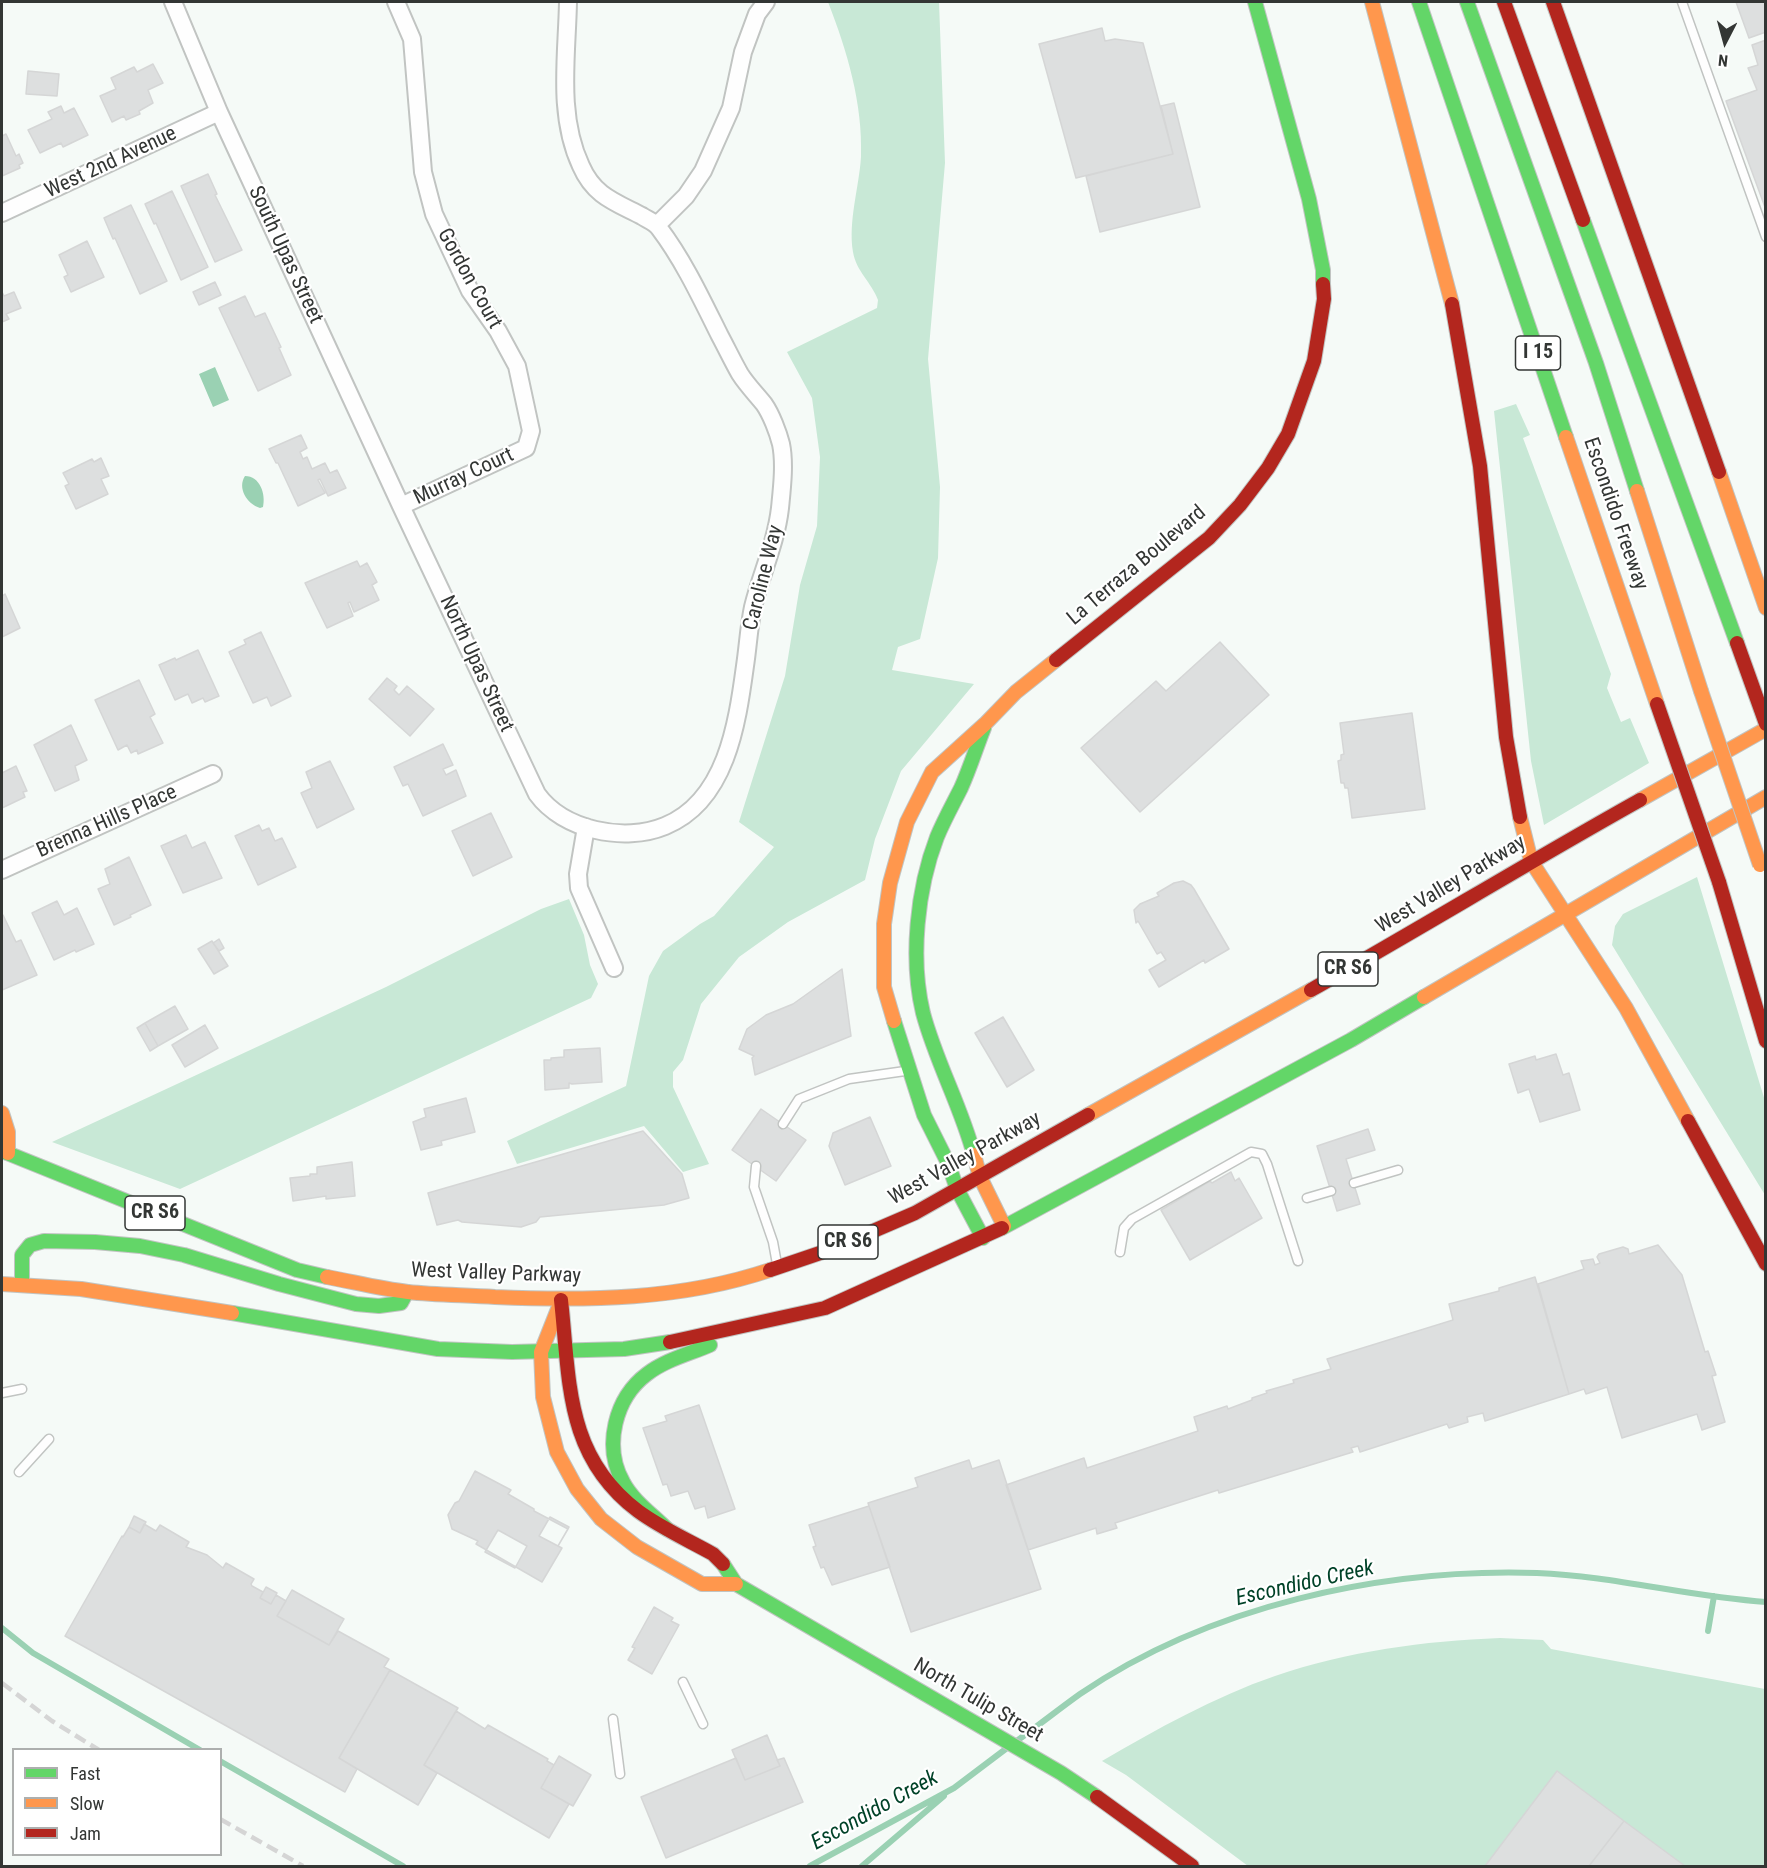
<!DOCTYPE html>
<html>
<head>
<meta charset="utf-8">
<style>
  body { margin:0 }
  #map { position:relative; width:1767px; height:1868px; overflow:hidden; background:#f5faf7; font-family:"Roboto Condensed",sans-serif }
  canvas { display:block }
  .frame { position:absolute; inset:0; border:3px solid #333634; pointer-events:none }
  .legend { position:absolute; left:12px; top:1748px; width:210px; height:108px; box-sizing:border-box; background:#fff; border:2px solid #adafae; margin:0; padding:8px 10px; list-style:none; font-size:18px; color:#333634 }
  .legend li { display:flex; align-items:center; gap:12px; height:30px }
  .legend b { width:30px; border:2px solid #adafae }
  .north { position:absolute; left:1695px; top:12px; width:60px; height:60px; -webkit-text-stroke:4px #fff; paint-order:stroke; rotate:186deg; font-size:16px; font-weight:700; line-height:24px; text-align:center; color:#333634 }
  .north::after { content:''; display:block; margin:auto; width:21px; height:27px; background:#333634; clip-path:polygon(50% 0,100% 100%,50% 72%,0 100%) }
</style>
</head>
<body>
<div id="map">
<canvas width="1767" height="1868"></canvas>
<div class="frame"></div>
<ul class="legend">
<li><b style="height:8px;background:#63d668"></b>Fast</li>
<li><b style="height:8px;background:#ff974d"></b>Slow</li>
<li><b style="height:8px;background:#b3261e"></b>Jam</li>
</ul>
<div class="north">N</div>
</div>
<script>
const g = document.querySelector('canvas').getContext('2d');
g.lineJoin = 'round';
function paint(path, color) { g.fillStyle = color; g.fill(path, 'evenodd'); }
function stroke(path, color, width, dash) { g.strokeStyle = color; g.lineWidth = width; g.lineCap = dash ? 'butt' : 'round'; g.setLineDash(dash || []); g.stroke(path); }
function drawText(font, color, halo, rows, align = 'center') {
  g.font = font + ' "Roboto Condensed",sans-serif'; g.lineWidth = 4.5; g.setLineDash([]); g.textBaseline = 'middle'; g.strokeStyle = halo; g.fillStyle = color; for (const [text, x, y, turn = 0] of rows) {
    g.save(); g.translate(x, y); g.rotate((+turn || 0) * Math.PI / 180); g.textAlign = isNaN(turn) ? turn : align; if (halo) g.strokeText(text, 0, 0); g.fillText(text, 0, 0); g.restore();
  }
}
const green = new Path2D(`
  M828 2H939L945 163 928 359 940 487 938 558 920 639 898 647 892 670 974 684 901 771 875 839 865 880 788 922 739 957 701 1004 683 1060 673 1072V1087L709 1164 683 1172 644 1126 517 1164 507 1141 626 1086 649 976 663 951 700 924 714 916 774 847 739 822 785 676 800 585 817 526 820 457 812 398 787 352 877 308 878 300C872 283 856 271 853 252 848 221 859 188 861 157 863 103 847 51 828 2Z
  M1516 404 1530 435 1523 438 1611 674 1607 688 1621 722 1630 718 1649 763 1544 825 1531 761 1494 411Z
  M1697 877 1765 1101V1195L1612 945 1615 926 1623 914Z
  M569 899 584 935 590 965 598 984 591 998 180 1189 52 1142 386 987 541 909Z
  M1500 1638 1543 1640 1551 1649 1765 1689V1866H1248L1126 1775 1102 1761C1157 1729 1214 1697 1275 1676 1348 1651 1424 1641 1500 1638Z`);
const water = new Path2D(`
  M215 367 229 400 213 407 199 374Z
  M245 476C260 476 266 494 263 507L260 508C247 504 237 488 245 476Z`);
const stream = new Path2D(`
  M2 1628 33 1653 200 1750
  M1708 1631 1714 1596
  M1018 1740C1039 1725 1059 1709 1080 1694 1209 1606 1382 1568 1537 1573 1614 1576 1689 1597 1766 1602
  M220 1761 403 1866
  M810 1866 954 1788 1007 1748
  M862 1866 944 1796`);
const building = new Path2D(`
  M1736 2H1766V32L1749 38Z
  M1102 28 1105 41 1115 39 1143 43 1173 154 1076 178 1039 44Z
  M1766 40V210L1726 101 1757 90 1748 68 1758 65 1752 45Z
  M153 64 163 83 148 90 153 103 139 111 140 114 126 120 124 116 112 122 100 96 116 89 111 78 134 67 137 72Z
  M28 71 59 74 57 96 26 94Z
  M1174 103 1200 207 1100 232 1086 176 1173 154 1161 106Z
  M61 106 64 113 74 108 88 135 63 147 61 143 40 153 28 130 52 119 48 112Z
  M6 134 16 156 19 154 23 163 19 165 20 168 2 176V136Z
  M208 174 217 194 215 195 242 250 215 262 181 186Z
  M172 191 208 267 181 280 156 223 154 224 145 204Z
  M131 205 167 281 140 294 115 238 113 239 104 218Z
  M87 241 104 277 71 292 64 277 68 275 59 255Z
  M215 282 221 295 199 305 193 292Z
  M2 292 4 296 14 292 21 308 6 314 9 319 2 322Z
  M245 296 255 317 265 313 281 347 279 348 291 375 258 391 219 308Z
  M301 435 307 448 300 452 303 459 307 457 312 469 325 463 330 473 337 470 346 488 328 496 320 479 318 480 325 493 298 506 278 463H276L269 449Z
  M101 458 109 476 101 479 108 494 76 509 65 486 69 484 63 473 92 459 94 462Z
  M357 561 360 567 367 563 377 582 372 585 379 600 354 612 350 602 348 603 353 616 327 628 305 583Z
  M5 594 20 628 2 637V596Z
  M261 632 291 696 271 706 267 697 253 703 229 652 246 644 244 640Z
  M1220 642 1269 695 1140 812 1081 748 1156 681 1166 691Z
  M198 650 219 696 205 702 203 698 192 703 188 694 175 700 159 665 175 658 176 660Z
  M387 678 397 686 394 690 399 695 407 686 434 709 410 736 369 699Z
  M139 680 155 714 150 717 163 743 138 754 137 750 131 753 127 745 118 750 95 700Z
  M1412 713 1425 809 1352 818 1348 788H1345L1344 783H1341L1338 761 1341 760V755L1344 754 1340 723Z
  M71 725 87 760 75 766 79 780 55 791 34 745Z
  M443 744 453 765 443 769 446 775 456 770 466 796 423 816 408 784 403 786 394 767Z
  M330 761 354 809 317 828 301 793 312 788 306 772Z
  M16 766 27 791 23 792 25 797 2 808V773Z
  M491 813 512 857 473 876 452 831Z
  M259 825 262 831 269 828 275 841 282 838 296 867 258 885 235 836Z
  M186 835 192 848 205 842 222 878 183 893 161 846Z
  M129 857 151 905 130 915 131 917 114 925 98 889 110 884 105 869Z
  M1183 881 1191 885 1194 889 1229 949 1205 963 1204 960 1159 987 1149 970 1166 960 1161 952 1157 954 1138 921 1136 923 1134 910 1140 904 1159 896 1157 893 1174 883Z
  M57 901 64 915 77 908 94 944 76 952 75 950 54 960 32 913Z
  M3 915 16 942 21 940 37 975 2 990V916Z
  M219 939 224 948 219 951 213 943Z
  M212 941 228 966 214 974 198 949Z
  M842 969 851 1036 755 1075 752 1058 754 1056 739 1049 747 1029 766 1015 793 1004Z
  M175 1006 188 1029 158 1046 145 1023Z
  M1003 1017 1034 1070 1007 1087 975 1033Z
  M145 1023 158 1046 150 1051 137 1028Z
  M205 1025 218 1048 185 1067 172 1045Z
  M600 1048 602 1082 572 1084 569 1083V1088L545 1090 544 1060H551V1058L564 1057V1050Z
  M1556 1054 1563 1075 1569 1073 1580 1110 1540 1122 1529 1089 1518 1093 1509 1064 1535 1056 1536 1060Z
  M466 1098 475 1132 441 1141 442 1145 421 1150 413 1122 426 1117 424 1109Z
  M761 1109 806 1140 776 1181 732 1150Z
  M870 1117 891 1166 845 1185 829 1146 833 1133Z
  M1368 1129 1375 1150 1346 1159 1360 1204 1337 1211 1317 1146Z
  M643 1131 682 1174 689 1198 664 1205 540 1217 536 1222 521 1227 462 1222 458 1220 437 1225 428 1193Z
  M352 1162 355 1196 326 1199V1196L293 1201 290 1178 310 1176V1174H317V1167Z
  M1231 1172 1235 1181 1239 1178 1262 1218 1190 1260 1161 1210 1210 1181 1212 1183Z
  M1658 1245 1682 1275 1705 1352 1708 1351 1716 1375 1712 1376 1725 1422 1702 1430 1697 1414 1622 1438 1607 1387 1586 1394 1584 1389 1569 1394 1538 1284 1584 1269 1581 1261 1593 1259 1595 1265 1600 1263 1597 1257 1599 1254 1623 1247 1628 1249 1629 1254Z
  M1535 1277 1569 1394 1485 1421 1483 1413 1467 1417 1468 1422 1449 1428 1447 1424 1360 1452 1358 1446 1351 1448 1353 1452 1219 1493 1218 1490 1115 1523 1117 1528 1097 1534 1096 1528 1028 1550 1006 1485 1084 1458 1087 1468 1198 1431 1194 1417 1227 1406 1228 1409 1252 1400V1398L1267 1393 1266 1391 1294 1383 1293 1380 1331 1369 1327 1359 1453 1320 1449 1304 1499 1291V1288Z
  M699 1405 735 1509 708 1518 705 1506 695 1509 688 1491 671 1496 667 1484 663 1485 643 1428 667 1421 665 1416Z
  M969 1460 972 1469 999 1460 1041 1589 911 1632 868 1503 918 1487 915 1478Z
  M475 1471 511 1490 508 1494 534 1509V1511L568 1529 558 1546 562 1548 542 1582 476 1544 478 1541 452 1529 448 1515 455 1503 459 1501Z
  M869 1506 890 1567 832 1585 824 1567 821 1568 813 1547 816 1546 809 1525Z
  M134 1516 146 1522 140 1533 129 1527Z
  M550 1517 569 1527 558 1546 539 1536Z
  M144 1524 156 1531 160 1525 189 1542 186 1547 207 1555 223 1568 226 1563 254 1579 251 1584 252 1586 263 1592 260 1598 271 1604 276 1595 286 1601 277 1616 329 1645 338 1631 389 1659 384 1667 390 1670 339 1758 357 1769 345 1792 65 1636 122 1536 123 1537 129 1527 140 1533Z
  M498 1530 527 1546 515 1568 485 1552Z
  M266 1587 277 1593 271 1604 260 1598Z
  M292 1590 344 1619 329 1645 277 1616Z
  M654 1607 673 1618 671 1621 679 1625 652 1674 628 1660 635 1648 632 1647Z
  M390 1670 458 1708 424 1765 437 1773 418 1805 339 1758Z
  M456 1711 485 1729 488 1725 548 1759 547 1761 554 1765 541 1788 569 1804 549 1838 424 1765Z
  M767 1735 780 1766 745 1780 732 1750Z
  M559 1756 591 1775 573 1806 541 1788Z
  M736 1758 745 1780 780 1766 777 1760 784 1758 803 1802 666 1858 641 1797Z
  M1557 1771 1624 1821 1589 1866H1485Z
  M1624 1821 1685 1866H1589Z`);
const lane = new Path2D(`
  M1682 2 1766 237
  M783 1124 799 1099 849 1079 905 1071
  M756 1166 754 1187 773 1242 777 1264
  M1354 1183 1398 1170
  M1307 1198 1331 1191
  M1120 1252 1124 1228 1132 1219 1251 1152 1262 1154 1267 1164 1298 1261
  M2 1393 22 1389
  M19 1472 49 1439
  M683 1682 703 1724
  M613 1719 620 1774`);
const street = new Path2D(`
  M173 2 219 112 401 506 537 794C563 830 624 843 665 826 726 801 737 725 745 666 748 646 749 626 753 607 761 574 776 543 780 508 782 488 785 463 781 444 778 432 771 414 764 404 756 394 747 385 740 374 733 362 727 349 720 336 702 300 684 261 659 228 655 222 648 220 642 216 615 202 594 196 581 166 557 115 567 56 568 2
  M396 2 412 39 423 172 434 214 470 291 498 331 517 366 531 431 526 448 401 506
  M2 213 219 112
  M657 225 686 196 703 171 731 108 743 52 757 14 766 2
  M586 827 578 874 579 888 614 968
  M2 870 213 774`);
const fast = new Path2D(`
  M1255 2 1309 199 1323 270V284
  M1419 2 1566 437
  M1467 2 1596 363 1637 491
  M1583 220 1737 643
  M894 1021 924 1115 948 1163 957 1189 983 1238
  M2 1151 297 1270 327 1277
  M974 1155C961 1106 936 1062 923 1013 910 959 917 889 937 837 944 820 953 804 961 788 970 768 976 748 984 728
  M1002 1228 1351 1040 1424 997
  M22 1284V1255L30 1245 44 1241 95 1242 140 1246 184 1255 279 1284 356 1304 379 1306 401 1303 407 1292
  M232 1313 438 1349 512 1352 624 1349 670 1342
  M667 1529C652 1514 633 1501 623 1482 603 1446 615 1398 647 1374 665 1360 689 1354 710 1345
  M723 1564 736 1584 1061 1773 1097 1797`);
const slow = new Path2D(`
  M1372 2 1452 304
  M1566 437 1657 704
  M1719 472 1766 608
  M1637 491 1701 691
  M1640 800 1766 729
  M1520 817 1531 861 1626 1008 1688 1121
  M1424 997 1766 797
  M894 1021 884 987V924L890 883 907 822 932 772 985 724 1016 692 1056 660
  M2 1113 8 1132V1153
  M1088 1115 1311 990
  M974 1155 980 1177 1004 1226
  M327 1277C354 1282 381 1289 408 1292 436 1295 466 1295 495 1297 587 1301 681 1300 770 1270
  M2 1284 81 1289 232 1313
  M560 1304 541 1352 543 1397 557 1452 577 1489 601 1519 637 1547 702 1584H736`);
const jam = new Path2D(`
  M1504 2 1583 220
  M1553 2 1719 472
  M1452 304 1480 466 1506 737 1520 817
  M1737 643 1766 724
  M1056 660 1209 538 1240 505 1268 468 1288 434 1314 361 1324 299 1323 284
  M1719 882 1766 1041
  M1311 990C1421 928 1529 862 1640 800
  M1688 1121 1766 1264
  M770 1270 829 1250 915 1213 1088 1115
  M561 1300C570 1382 565 1456 638 1511 661 1528 688 1540 713 1554L723 1564
  M670 1342 825 1308 1002 1228
  M1097 1797 1192 1866`);
const rail = new Path2D(`
  M2 1683 52 1721 99 1750
  M220 1819 303 1866`);
const slowBridge = new Path2D(`
  M1701 691 1760 865`);
const jamBridge = new Path2D(`
  M1657 704 1719 882`);
const shields = [
  [1538,353,45],
  [1348,969,60],
  [155,1213,60],
  [848,1242,60]
];
const shieldNames = [
  ["I 15",1538,353],
  ["CR S6",1348,969],
  ["CR S6",155,1213],
  ["CR S6",848,1242]
];
const streetNames = [
  ["West 2nd Avenue",111,163,-25],
  ["South Upas Street",285,255,65],
  ["Gordon Court",469,279,61],
  ["Murray Court",464,477,-25],
  ["Escondido Freeway",1615,514,71],
  ["La Terraza Boulevard",1137,566,-40],
  ["Caroline Way",764,578,-76],
  ["North Upas Street",476,664,65],
  ["Brenna Hills Place",107,822,-24],
  ["West Valley Parkway",1451,885,-31],
  ["West Valley Parkway",965,1159,-29],
  ["West Valley Parkway",496,1274,2],
  ["North Tulip Street",978,1701,30]
];
const waterNames = [
  ["Escondido Creek",1305,1584,-13],
  ["Escondido Creek",875,1811,-29]
];
paint(green, '#c8e8d6');
paint(water, '#9ad1b3');
stroke(stream, '#9ad1b3', 6);
paint(building, '#dddfdf');
stroke(building, '#d5d6d6', 1.5);
stroke(lane, '#c1c4c2', 11);
stroke(street, '#c1c4c2', 20);
stroke(fast, '#c1c4c2', 16);
stroke(slow, '#c1c4c2', 16);
stroke(jam, '#c1c4c2', 16);
stroke(lane, '#fefefe', 8);
stroke(street, '#fefefe', 16);
stroke(fast, '#63d668', 14);
stroke(slow, '#ff974d', 14);
stroke(jam, '#b3261e', 14);
stroke(rail, '#d5d5d5', 4.5, [12, 6]);
stroke(slowBridge, '#c1c4c2', 16, []);
stroke(jamBridge, '#c1c4c2', 16, []);
stroke(slowBridge, '#ff974d', 14);
stroke(jamBridge, '#b3261e', 14);
for (const [x, y, w] of shields) { const box = new Path2D(); box.roundRect(x - w / 2, y - 17, w, 34, 4.5); g.fillStyle = '#fff'; g.fill(box); stroke(box, '#333634', 1.5); }
drawText('bold 20px', '#333634', null, shieldNames);
drawText('21px', '#333634', '#fff', streetNames);
drawText('italic 22px', '#004228', '#fff', waterNames);
</script>
</body>
</html>
